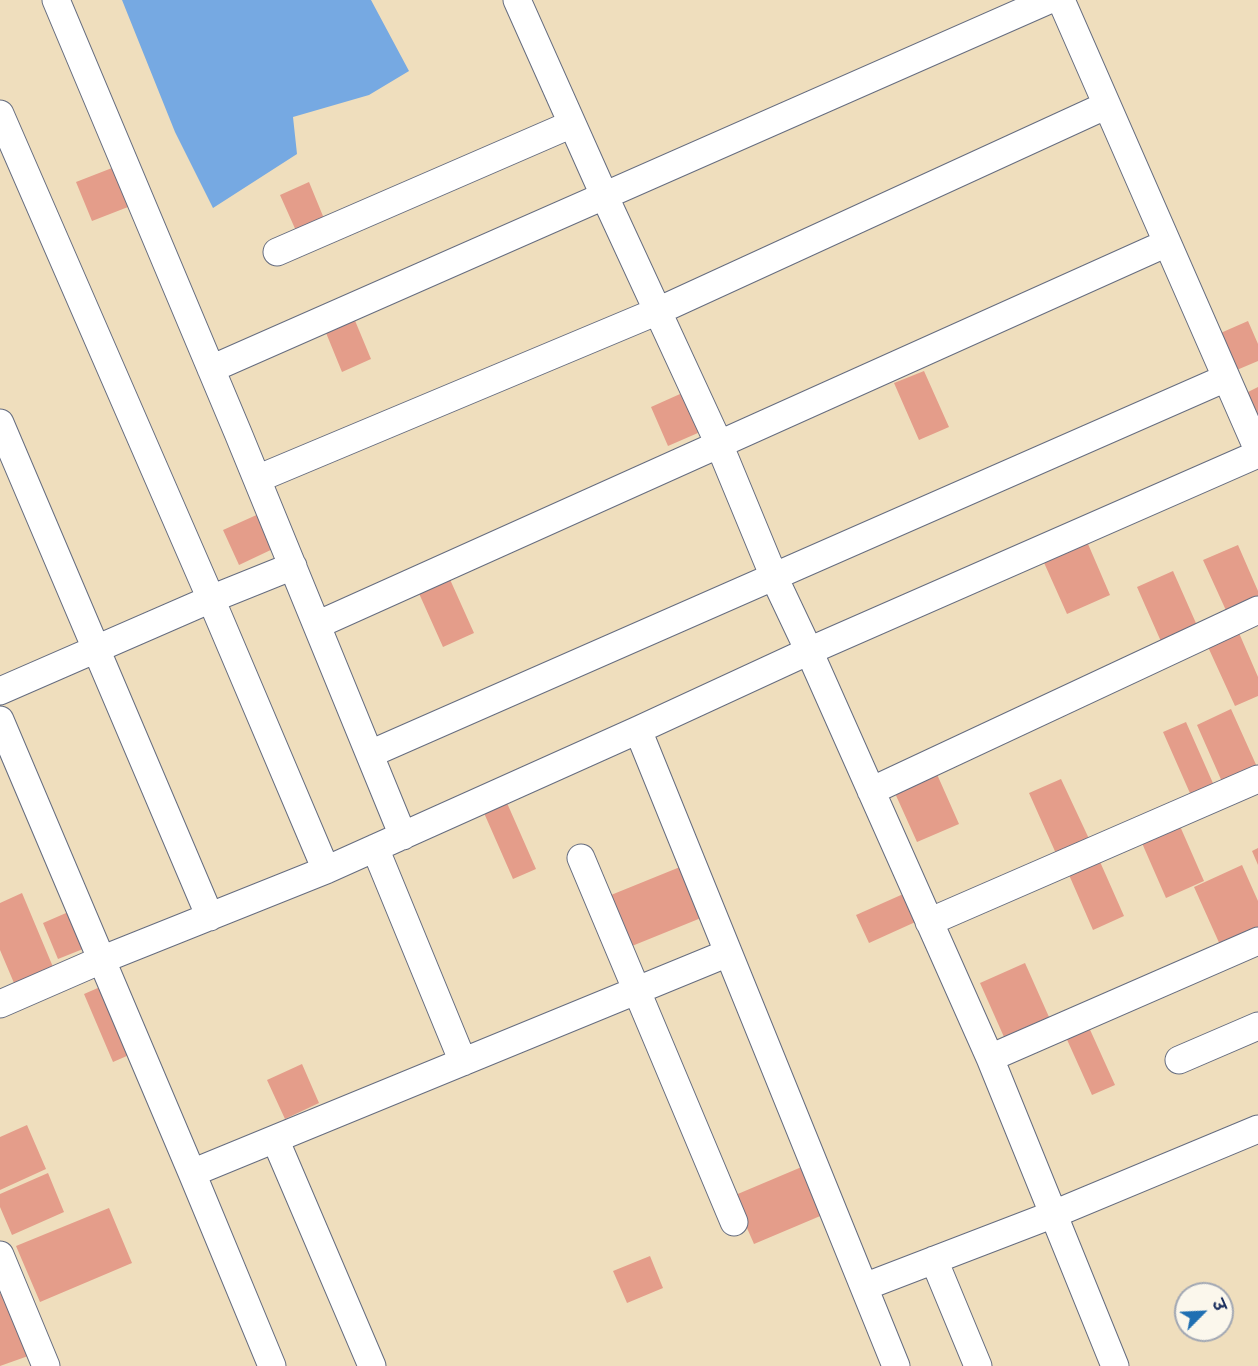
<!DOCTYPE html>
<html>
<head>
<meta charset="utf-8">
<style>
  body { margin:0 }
  #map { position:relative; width:1258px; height:1366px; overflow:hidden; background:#efdebd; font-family:Caveat,"Playpen Sans Deva",sans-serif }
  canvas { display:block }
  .north { position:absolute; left:1174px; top:1282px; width:60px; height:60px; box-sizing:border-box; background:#fbf7ec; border:2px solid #a1a7b3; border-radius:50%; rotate:66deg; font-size:16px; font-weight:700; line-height:24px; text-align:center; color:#1b2f5e }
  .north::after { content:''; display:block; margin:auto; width:21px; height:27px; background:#1f6fb2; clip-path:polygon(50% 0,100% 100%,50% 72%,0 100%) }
</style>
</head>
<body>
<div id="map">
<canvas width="1258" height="1366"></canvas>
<div class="north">उ</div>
</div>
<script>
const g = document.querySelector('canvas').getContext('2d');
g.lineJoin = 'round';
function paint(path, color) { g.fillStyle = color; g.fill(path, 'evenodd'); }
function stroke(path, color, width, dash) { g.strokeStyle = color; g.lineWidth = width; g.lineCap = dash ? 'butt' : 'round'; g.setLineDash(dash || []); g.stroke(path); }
const water = new Path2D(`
  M122 0H371L409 71 369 95 293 117 297 154 213 208 175 132Z`);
const building = new Path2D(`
  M112 168 128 207 92 221 76 182Z
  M309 182 325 221 297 233 280 195Z
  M351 311 371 359 342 372 322 323Z
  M1248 321 1258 344V361L1232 372 1216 335Z
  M924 371 949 427 919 440 894 383Z
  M1258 387V427L1242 395Z
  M689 390 707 429 668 446 651 407Z
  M261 513 277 547 239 565 223 530Z
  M1085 537 1110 595 1067 614 1041 556Z
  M1238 545 1258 591V604L1229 617 1203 560Z
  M1173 571 1199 630 1163 646 1137 587Z
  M448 575 474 633 443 647 417 589Z
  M1239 633 1258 677V696L1235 706 1208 647Z
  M1231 709 1258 769 1223 784 1197 725Z
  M1186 722 1216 790 1193 800 1163 732Z
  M936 772 959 824 917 842 894 791Z
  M1061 779 1091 843 1058 858 1029 793Z
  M507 803 536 869 513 879 484 813Z
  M1176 817 1204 881 1166 898 1138 834Z
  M1258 848V865L1252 851Z
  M1097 855 1124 916 1093 930 1066 868Z
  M1242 865 1258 901V930L1221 947 1194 887Z
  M680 867 701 918 632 946 611 895Z
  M910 891 922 919 869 943 856 915Z
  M22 893 53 967 14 983 0 950V903Z
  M73 910 88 947 58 959 43 923Z
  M1025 963 1049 1017 1004 1037 980 983Z
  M107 984 136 1052 113 1062 84 994Z
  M1087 1023 1115 1085 1092 1095 1064 1033Z
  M302 1064 319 1103 285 1119 267 1080Z
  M27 1125 46 1169 0 1190V1137Z
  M804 1166 825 1214 754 1244 733 1196Z
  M48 1173 64 1212 12 1235 0 1207V1194Z
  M109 1208 132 1263 40 1302 16 1246Z
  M650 1256 663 1288 627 1303 613 1271Z
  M7 1292 31 1355 0 1366V1294Z`);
const minor = new Path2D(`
  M56 0 238 433 403 836
  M517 0 604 195 719 444 774 577 809 651 990 1058 1115 1366
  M1061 0 1258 450
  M0 114 211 599 326 870
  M277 252 572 124
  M211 369 1049 0
  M0 423 210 917
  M257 479 658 311 1107 105
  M317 625 1167 243
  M0 691 211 599 293 566
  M0 720 192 1173 272 1366
  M638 730 896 1366
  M370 754 1226 378
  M871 791 1258 610
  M375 848 463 1062
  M581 858 734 1222
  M929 922 1258 779
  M0 1004 101 960 326 870 638 730 809 651 1258 454
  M990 1058 1258 941
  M1179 1060 1258 1026
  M275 1139 372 1366
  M192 1173 728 953
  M0 1255 46 1366
  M934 1260 978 1366
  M864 1287 1054 1214 1258 1129`);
paint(water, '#76a9e2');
paint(building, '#e49d8a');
stroke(minor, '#656c7f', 29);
stroke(minor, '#fff', 27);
</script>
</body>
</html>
